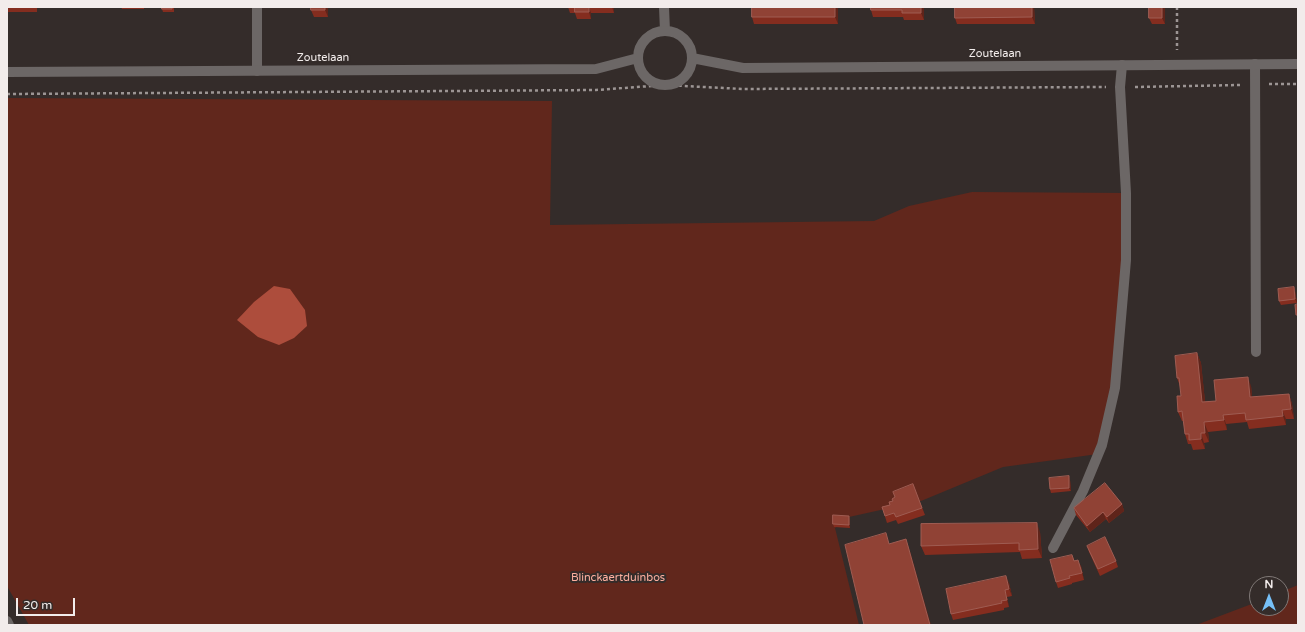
<!DOCTYPE html>
<html>
<head>
<meta charset="utf-8">
<style>
  body { margin:0 }
  #map { position:relative; width:1305px; height:632px; overflow:hidden; background:#342c2a; font-family:"Varela Round",sans-serif }
  canvas { display:block }
  .frame { position:absolute; inset:0; border:8px solid #f2eceb; pointer-events:none }
  .north { position:absolute; left:1249px; top:576px; width:40px; height:40px; box-sizing:border-box; background:#342c2a; border:1px solid #807977; border-radius:50%; rotate:0deg; font-size:11px; font-weight:700; line-height:16px; text-align:center; color:#f2eceb }
  .north::after { content:''; display:block; margin:auto; width:14px; height:18px; background:#76c0f7; clip-path:polygon(50% 0,100% 100%,50% 72%,0 100%) }
  .scale { position:absolute; left:16px; top:598px; width:59px; height:18px; box-sizing:border-box; border:2px solid #f2eceb; border-top:0; padding-left:5px; font-size:12px; line-height:14px; white-space:nowrap; color:#f2eceb; -webkit-text-stroke:3px #342c2a; paint-order:stroke }
</style>
</head>
<body>
<div id="map">
<canvas width="1305" height="632"></canvas>
<div class="frame"></div>
<div class="north">N</div>
<div class="scale">20 m</div>
</div>
<script>
const g = document.querySelector('canvas').getContext('2d');
g.lineJoin = 'round';
function paint(path, color) { g.fillStyle = color; g.fill(path, 'evenodd'); }
function stroke(path, color, width, dash) { g.strokeStyle = color; g.lineWidth = width; g.lineCap = dash ? 'butt' : 'round'; g.setLineDash(dash || []); g.stroke(path); }
function drawText(font, color, halo, rows, align = 'center') {
  g.font = font + ' "Varela Round",sans-serif'; g.lineWidth = 4; g.setLineDash([]); g.textBaseline = 'middle'; g.strokeStyle = halo; g.fillStyle = color; for (const [text, x, y, turn = 0] of rows) {
    g.save(); g.translate(x, y); g.rotate((+turn || 0) * Math.PI / 180); g.textAlign = isNaN(turn) ? turn : align; if (halo) g.strokeText(text, 0, 0); g.fillText(text, 0, 0); g.restore();
  }
}
const green = new Path2D(`
  M7 98 552 101 550 225 874 221 909 206 972 192 1126 193 1115 397 1098 454 1003 467 921 501 849 517 835 528 859 625H29L7 586Z
  M1298 585V625H1196L1257 602V608H1281V592Z`);
const water = new Path2D(`
  M274 286 290 289 305 310 307 326 294 338 279 345 258 337 237 320 254 302Z`);
const path = new Path2D(`
  M1177 7V50
  M1269 84H1298
  M1135 87 1240 85
  M7 94 596 90 665 85 743 89 1106 87`);
const service = new Path2D(`
  M1255 64 1256 352
  M1053 548 1083 491 1102 445 1115 388 1126 260V193L1120 87 1122 65`);
const minor = new Path2D(`
  M257 7V71
  M664 7 665 31
  M7 621 9 625`);
const tertiary = new Path2D(`
  M638 58a27 27 0 1 1 54 0a27 27 0 1 1-54 0Z
  M692 58 743 68 1298 64
  M7 72 596 69 638 58`);
const wall = new Path2D(`
  M7 7H37V12H7Z
  M121 7H144V9H122Z
  M174 7V12H163L162 9Z
  M328 7V17H314L311 10Z
  M568 7H614V13H591V19H577L575 13H570Z
  M838 7V24H754L752 17Z
  M871 7H924V20H904L903 17H873L871 10Z
  M948 7H1038H1034L1035 24H957L955 18V8H948Z
  M1149 7H1165V24H1152L1149 18Z
  M1294 287 1295 291 1297 303 1281 305 1279 301Z
  M1197 353 1201 363 1205 402 1216 401 1251 386 1252 397 1289 394 1292 404 1294 419H1286V425L1249 429 1247 422 1226 424 1227 430 1208 432 1209 442 1204 443 1205 449 1193 450 1191 444H1188L1185 434 1184 421H1182L1178 412 1181 396 1180 386 1177 378Z
  M1070 480 1071 491 1051 493 1050 489Z
  M913 484 925 515 898 524 896 520 887 523 882 507 890 505 895 497Z
  M1122 504 1124 511 1109 523 1106 519 1090 532 1076 515 1074 508Z
  M850 519V528L834 527 833 524Z
  M1040 532 1042 558 1022 559 1020 552 925 555 921 546Z
  M1087 546 1116 561 1118 567 1100 576 1089 552Z
  M1072 555 1074 560 1081 566 1084 580 1072 583V584L1058 588 1056 582Z
  M1009 583 1012 596 1007 597 1009 607 1004 608V610L953 620 951 614Z`);
const shadedWall = new Path2D(`
  M325 7H328V17L325 10Z
  M589 7 591 13V19L589 12Z
  M612 7H614V13Z
  M835 7H838V24L835 17Z
  M921 7H924V20L921 13Z
  M1032 7H1034L1035 24 1032 17Z
  M1162 7H1165V24L1162 18Z
  M1294 287 1295 291 1297 303 1295 299Z
  M1197 353 1201 363 1206 411 1202 402Z
  M1248 377 1251 386 1253 406 1250 397Z
  M1289 394 1292 404 1294 419 1291 409Z
  M1282 410 1286 419V425L1283 416Z
  M1223 415 1226 424 1227 430 1224 420Z
  M1204 422 1208 432 1209 442 1205 433Z
  M1201 433 1204 443 1205 449 1201 439Z
  M1069 476 1070 480 1071 491 1069 488Z
  M1122 504 1124 511 1109 523 1107 517Z
  M1103 512 1106 519 1090 532 1087 526Z
  M849 516 850 519V528L849 525Z
  M1037 523 1040 532 1042 558 1038 549Z
  M906 539 910 551 931 625H930Z
  M1078 560 1081 566 1084 580 1082 573Z
  M1006 576 1009 583 1012 596 1009 589Z
  M1005 590 1007 597 1009 607 1007 600Z`);
const building = new Path2D(`
  M162 7H172V9H162Z
  M311 7H325V10H311Z
  M575 7H589V12H575Z
  M752 7H835V17H752Z
  M871 7H921V13H902V10H871Z
  M955 7H1032V17L955 18Z
  M1149 7H1162V18H1149Z
  M1294 287 1295 299 1279 301 1278 289Z
  M1298 304V315H1296L1295 305Z
  M1197 353 1202 402 1216 401 1214 380 1248 377 1250 397 1289 394 1291 409 1282 410 1283 416 1246 420 1245 413 1223 415 1224 420 1204 422 1205 433H1201V439L1189 440V434H1185L1182 411 1178 412 1177 396H1181L1179 378H1177L1175 356Z
  M1069 476V488L1050 489 1049 478Z
  M1105 483 1122 504 1107 517 1103 512 1087 526 1074 508Z
  M913 484 922 508 896 517 894 513 885 516 882 507 890 505 889 502 893 501 892 499 895 497 893 492Z
  M833 515 849 516V525L833 524Z
  M1037 523 1038 549 1019 550V543L921 546V524Z
  M886 533 889 544 906 539 930 625H864L845 545Z
  M1105 537 1116 561 1098 569 1087 546Z
  M1072 555 1074 561 1078 560 1082 573 1069 576 1070 578 1056 582 1050 560Z
  M1006 576 1009 589 1005 590 1007 600 1001 601 1002 603 951 614 946 589Z`);
const streetNames = [
  ["Zoutelaan",995,54],
  ["Zoutelaan",323,58]
];
const parkNames = [
  ["Blinckaertduinbos",618,578]
];
paint(green, '#61271c');
paint(water, '#ad4d3c');
stroke(path, '#9c9594', 2.5, [3, 3]);
stroke(service, '#6c6766', 10);
stroke(minor, '#6c6766', 10);
stroke(tertiary, '#6c6766', 10);
paint(wall, '#842d1f');
paint(shadedWall, '#5f241a');
paint(building, '#904235');
stroke(building, '#9f5c52', 1);
drawText('11px', '#f2eceb', '#342c2a', streetNames);
drawText('11px', '#feb0a0', '#342c2a', parkNames);
</script>
</body>
</html>
